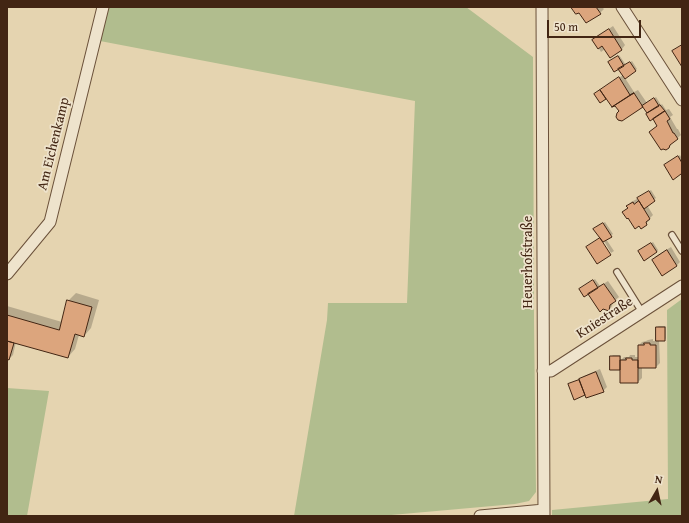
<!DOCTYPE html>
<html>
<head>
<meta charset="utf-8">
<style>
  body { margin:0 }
  #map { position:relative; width:689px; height:523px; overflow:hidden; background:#e5d4b0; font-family:"Gentium Book Plus",serif }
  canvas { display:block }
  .frame { position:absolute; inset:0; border:8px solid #422513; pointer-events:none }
  .north { position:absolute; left:637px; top:471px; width:40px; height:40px; -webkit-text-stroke:3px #eee3cc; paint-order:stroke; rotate:9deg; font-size:11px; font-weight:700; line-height:16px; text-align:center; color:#422513 }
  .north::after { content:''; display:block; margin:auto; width:14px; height:18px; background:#422513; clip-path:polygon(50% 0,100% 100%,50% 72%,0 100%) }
  .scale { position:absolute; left:547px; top:20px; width:94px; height:18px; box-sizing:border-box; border:2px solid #422513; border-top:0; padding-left:5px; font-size:12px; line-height:14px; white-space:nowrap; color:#422513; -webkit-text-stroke:3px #eee3cc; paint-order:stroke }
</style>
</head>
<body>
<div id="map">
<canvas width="689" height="523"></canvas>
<div class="frame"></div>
<div class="north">N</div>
<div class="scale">50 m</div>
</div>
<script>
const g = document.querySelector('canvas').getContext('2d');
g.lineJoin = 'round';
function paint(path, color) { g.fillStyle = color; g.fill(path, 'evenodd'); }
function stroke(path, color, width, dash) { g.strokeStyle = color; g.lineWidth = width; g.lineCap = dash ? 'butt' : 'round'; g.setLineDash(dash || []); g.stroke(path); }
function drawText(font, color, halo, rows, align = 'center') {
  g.font = font + ' "Gentium Book Plus",serif'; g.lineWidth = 3.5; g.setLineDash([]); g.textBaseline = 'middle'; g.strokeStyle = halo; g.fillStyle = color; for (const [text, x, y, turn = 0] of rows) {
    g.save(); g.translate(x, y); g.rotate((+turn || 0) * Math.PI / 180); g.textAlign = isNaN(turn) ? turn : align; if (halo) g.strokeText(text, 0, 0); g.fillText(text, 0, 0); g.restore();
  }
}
const green = new Path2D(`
  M109 7H466L533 57 534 320 536 492 529 501 515 504 380 516H294L327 320 328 303H407L415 101 100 41Z
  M682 299V516H552V510L668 499 667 310Z
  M7 388 49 391 27 516H7Z`);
const shadow = new Path2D(`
  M573 7H602L604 9 600 13 579 11Z
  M613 26 625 45 622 49 610 57 605 49 601 52 594 40 597 37Z
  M619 55 626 65 632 61 637 69 625 78 634 92 638 90 647 103 656 97 661 105 662 104 666 110 669 109 673 115 670 117 677 129H678L681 135 673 142 668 147 650 132 658 126 643 105 621 120 620 111 616 104 607 98 601 102 597 93 623 75 619 68 611 61Z
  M680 155 682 159V173L666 164Z
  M651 190 656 198 647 205 653 215 649 219 650 220 641 227 623 212 629 207 628 206 631 202 637 199V200Z
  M605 222 613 234 606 239 614 251 611 253 596 227Z
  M653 242 658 250 657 252 641 250Z
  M671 247 680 262 677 265 662 274 653 260 656 256Z
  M595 279 600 286 608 281 619 297 613 302 612 306 609 310 582 288Z
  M76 293 99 300 91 328 84 336 79 335 75 349 68 357 16 342 13 355 9 359 7 358V306L62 322 68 301Z
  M659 326H666V338L665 340H659L660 363 656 367H642V378L638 382H621V369L611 357 613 355H621V360L624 357H629L630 355H635V357H639V345L642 342 646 341 648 340 653 339V341H657V327Z
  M600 369 607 387 603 391 586 394 569 384 571 383 580 379 584 376Z`);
const building = new Path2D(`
  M571 7H596L601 14 586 23 579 13 576 14Z
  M609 29 622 50 610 58 602 46 598 49 592 40Z
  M682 45V67L672 51Z
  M618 56 624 66 614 72 608 62Z
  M630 62 636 71 625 79 618 69Z
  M619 77 630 95 634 93 612 107 600 90Z
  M600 90 606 99 600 103 594 94Z
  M634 93 643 107 622 121 618 120 616 117 617 113 619 111 615 106 612 107Z
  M654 98 659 106 647 113 642 106Z
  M660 105 665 111 650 121 646 114Z
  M665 111 670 119 667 121 673 133H674L678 139 670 145 669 148 666 150 663 149 661 150 649 132 657 126 653 119Z
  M678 156 682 163V173L681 174 673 180 664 165Z
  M649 191 655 201 644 209 637 198Z
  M639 201 650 219 646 222 647 225 641 229 639 226 635 229 628 218 627 219 622 212 628 208 626 206 633 202 634 204Z
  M603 223 612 237 603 242 593 229Z
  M600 238 611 255 597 264 586 247Z
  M651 243 657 252 644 261 638 251Z
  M667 250 677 266 662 276 652 260Z
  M593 280 598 288 584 297 579 289Z
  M604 284 616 301 610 305 609 311 603 309 600 312 588 294Z
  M67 300 92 307 84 337 75 334 68 358 7 341V315L59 330Z
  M656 327H665V341H656Z
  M7 341 14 343 9 360 7 359Z
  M644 343H650V345H656V368H638V345H644Z
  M610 356H620V370H610Z
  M626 358H632V360H638V383H620V360H626Z
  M596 372 604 392 586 398 579 379Z
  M579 380 585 395 574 400 568 384Z`);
const lane = new Path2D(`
  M672 235 682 251
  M617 272 642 312`);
const street = new Path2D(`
  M542 7 544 516
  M622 7 682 100
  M7 274 50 222 103 7
  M543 371H551L682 286
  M480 516 544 510`);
const streetNames = [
  ["Am Eichenkamp",54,144,-76],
  ["Heuerhofstraße",528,262,-90],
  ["Kniestraße",605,318,-33]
];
paint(green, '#b1bd8e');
paint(shadow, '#0003');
paint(building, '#dca57d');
stroke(building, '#422513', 1);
stroke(lane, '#6b513a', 8);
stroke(street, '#6b513a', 13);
stroke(lane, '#eee3cc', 5.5);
stroke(street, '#eee3cc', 11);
drawText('14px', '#422513', '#eee3cc', streetNames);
</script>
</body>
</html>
